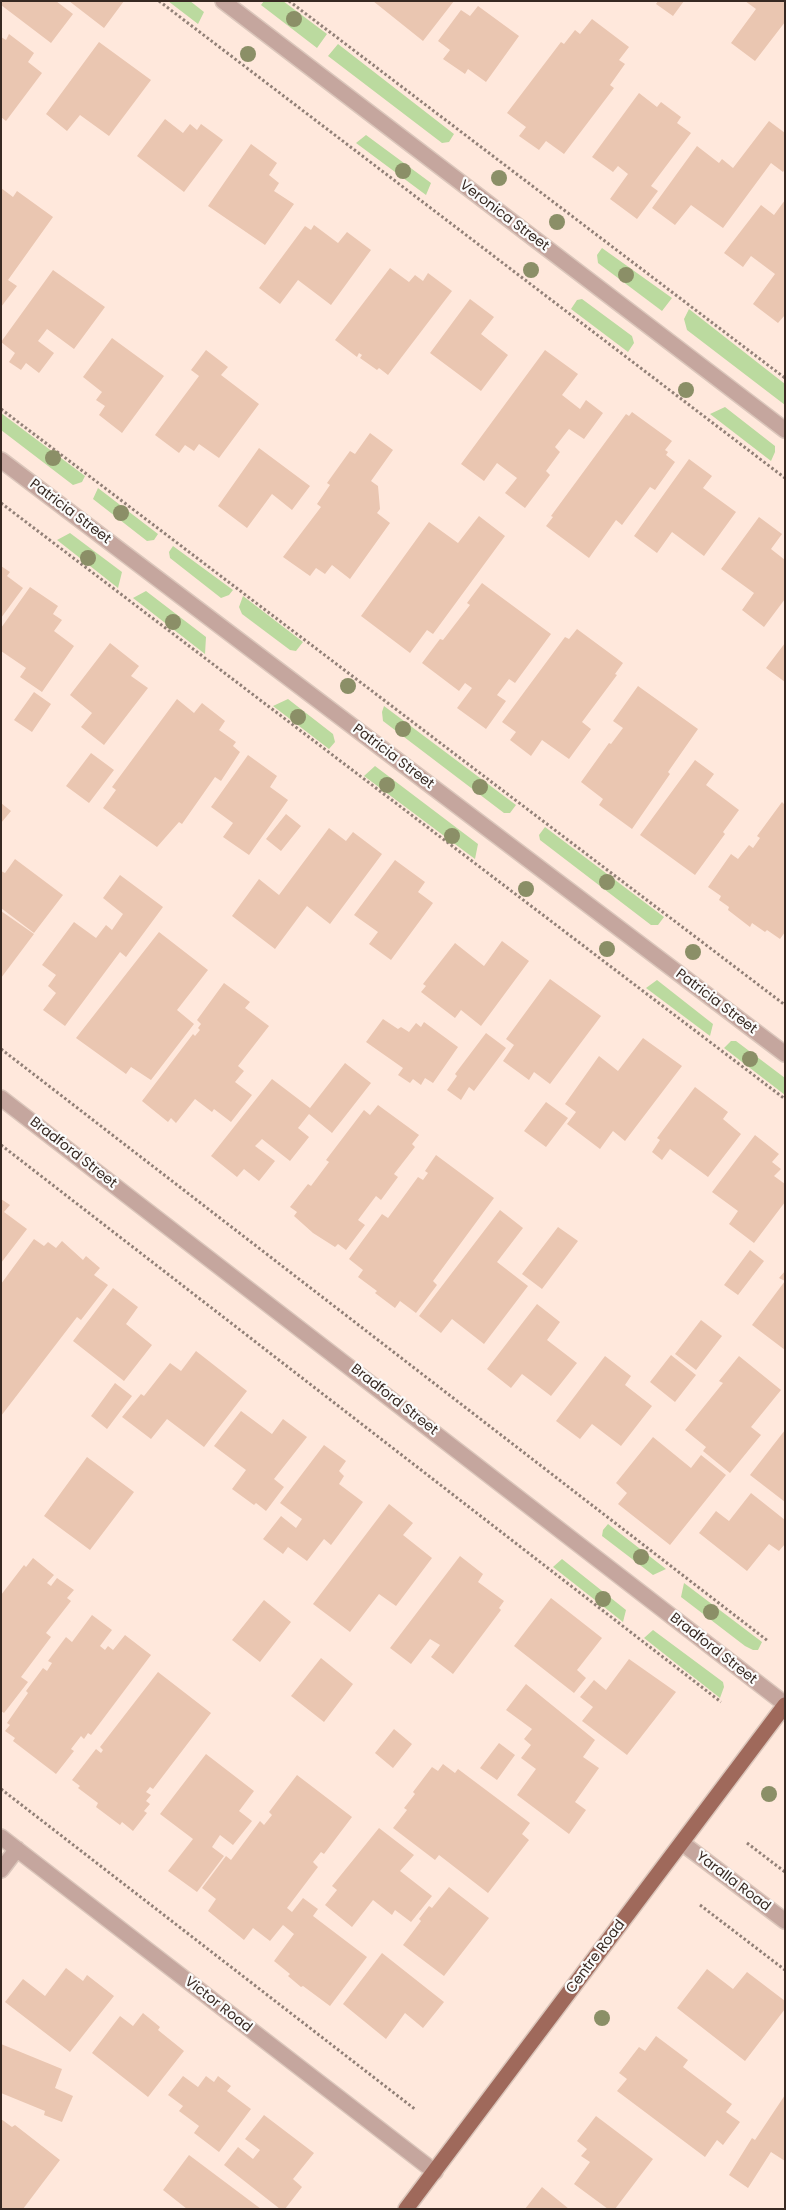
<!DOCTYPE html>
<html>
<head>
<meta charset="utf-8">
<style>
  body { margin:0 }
  #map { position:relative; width:786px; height:2210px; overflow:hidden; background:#ffe8dc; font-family:Poppins,sans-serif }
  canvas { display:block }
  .frame { position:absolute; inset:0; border:2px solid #372922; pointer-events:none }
</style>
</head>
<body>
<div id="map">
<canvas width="786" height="2210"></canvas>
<div class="frame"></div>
</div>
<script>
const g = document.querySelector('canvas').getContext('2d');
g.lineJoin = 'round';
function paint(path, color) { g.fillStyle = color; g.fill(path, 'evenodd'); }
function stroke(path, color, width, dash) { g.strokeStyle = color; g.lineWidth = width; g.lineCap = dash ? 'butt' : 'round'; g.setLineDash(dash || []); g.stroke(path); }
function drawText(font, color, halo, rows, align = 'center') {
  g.font = font + ' Poppins,sans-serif'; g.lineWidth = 4.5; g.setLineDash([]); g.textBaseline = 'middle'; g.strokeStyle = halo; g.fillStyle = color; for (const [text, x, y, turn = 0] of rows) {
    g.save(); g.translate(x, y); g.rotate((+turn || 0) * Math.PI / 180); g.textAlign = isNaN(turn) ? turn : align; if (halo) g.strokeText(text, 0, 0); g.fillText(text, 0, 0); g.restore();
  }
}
const green = new Path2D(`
  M168 1H190L204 12 198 24Z
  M264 1H283L327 34 317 48 261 5Z
  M338 44 454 134 449 142 442 143 328 56Z
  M366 135 431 183 426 195 356 143Z
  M602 248 672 298 662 311 598 263 597 255Z
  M582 299 632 336 634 343 628 352 571 309 577 300Z
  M689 309 785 384V405L687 330 684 319Z
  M725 407 775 446V452L771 461 710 414Z
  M1 413 85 476 82 482 73 485 1 430Z
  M98 488 158 534 154 540 147 541 93 499Z
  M70 533 122 572 118 588 57 540Z
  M173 546 233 590 229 595 221 598 170 558 169 552Z
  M146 591 206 637 205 654 133 598Z
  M243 596 303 642 296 651 290 650 242 614 239 607Z
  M288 699 333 734 335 742 329 749 273 706Z
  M384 706 516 805 510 813H504L383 721 382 712Z
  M375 766 478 844 475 859 364 776Z
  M545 827 664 917 658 925H651L540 840 539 835Z
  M657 980 713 1024 710 1036 646 988Z
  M731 1041H736L785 1078V1095L724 1048Z
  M608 1524 666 1569 653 1575 602 1536 603 1530Z
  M562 1559 626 1610 623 1622 553 1567Z
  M684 1583 762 1642 758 1650H753L745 1646 681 1597Z
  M653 1630 723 1682 724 1687 720 1698 644 1638Z`);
const building = new Path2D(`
  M1 1H56L73 14 51 43 1 5Z
  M69 1H124L104 28Z
  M373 1H454L423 41Z
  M658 1H684L673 16 656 4Z
  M745 1 785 2V22L755 61 731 43 756 9Z
  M478 6 519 36 486 82 468 69 465 74 443 59 450 50 438 41 461 10 470 16Z
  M592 19 629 47 619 60 625 64 610 85 614 88 564 154 546 141 539 150 519 136 526 127 507 113 561 42 564 44 575 30 580 34Z
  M9 34 34 53 28 62 42 73 6 121 1 117V37L6 40Z
  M99 42 151 80 109 136 80 115 67 131 46 114Z
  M639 93 657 107 661 102 681 117 677 123 691 133 651 186 658 191 637 219 610 199 628 174 618 166 613 172 592 157Z
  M165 119 183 133 190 124 197 130 201 124 223 140 184 192 137 156Z
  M769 121 785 133V169L783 172 771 163 723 228 691 205 675 225 652 208 697 146 719 163 722 159 733 168Z
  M251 144 277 163 269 175 279 183 274 191 294 204 265 245 208 206Z
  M1 188 13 197 17 191 53 217 8 280 17 286 1 307Z
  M785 200V315L778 323 753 304 775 274 751 256 743 267 724 253 761 205 774 215Z
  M314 225 338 243 347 232 371 250 331 305 298 280 280 304 259 288 305 226 311 230Z
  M390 268 409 282 415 275 423 281 428 273 452 291 388 375 379 368 377 370 360 358 362 355 359 353 357 357 335 340Z
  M53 270 105 307 74 349 47 329 38 341 54 353 39 373 26 363 21 370 9 362 15 353 1 342Z
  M470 299 494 317 481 334 508 355 481 391 430 353Z
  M112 338 164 376 122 433 99 415 105 406 96 400 102 392 83 377Z
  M206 350 228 367 221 375 259 404 219 458 199 444 194 451 185 445 179 453 155 435 199 376 191 370Z
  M545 350 578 374 562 395 580 409 586 400 603 413 584 439 569 429 555 447 560 452 546 471 550 475 525 508 505 493 517 478 497 463 484 481 461 464Z
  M632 412 672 441 665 450 668 452 666 455 675 462 655 490 650 487 622 525 616 520 589 558 546 526 553 517 551 516 626 414 629 416Z
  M370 433 393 450 371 481 378 486 380 509 377 513 390 523 350 579 332 565 325 574 316 568 310 576 283 557 321 507 317 504 330 485 327 483 350 451 355 454Z
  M259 448 310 486 292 510 272 494 247 528 218 506Z
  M689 459 712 476 703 488 736 512 704 556 672 532 657 553 634 536Z
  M479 516 505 536 433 634 427 630 410 653 361 616 429 522 458 543Z
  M759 517 782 534 771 549 785 560V599L764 627 742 610 754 593 721 569Z
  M1 566 10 572 7 576 23 588 1 618Z
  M482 583 551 634 515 683 509 679 497 695 506 701 486 729 457 708 472 688 465 683 459 691 422 663 440 639 443 640 470 605 467 603Z
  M30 587 58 606 53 614 62 620 54 631 74 646 42 692 20 677 26 668 1 651V628Z
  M577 629 623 663 615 674 617 675 582 722 591 729 569 759 542 740 531 756 510 740 516 732 502 722 565 637 569 639Z
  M110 643 139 666 131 676 148 688 104 745 81 727 92 713 70 695Z
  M785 643V682L766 668Z
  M638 686 698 729 668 772 670 774 632 829 599 805 603 799 581 782 609 743 611 744 623 728 613 721Z
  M34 692 51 704 32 732 14 720Z
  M177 699 194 713 202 703 225 721 219 730 236 742 233 746 240 752 221 781 215 777 182 824 179 822 157 847 103 808 116 790 112 787Z
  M91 753 114 770 89 803 66 786Z
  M248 755 277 776 270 787 288 800 249 855 223 837 233 823 211 807Z
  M695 760 714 774 706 785 739 810 723 832 725 834 695 875 640 835Z
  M782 802 785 805V932L780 939 767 930 765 932 752 923 750 927 728 910 729 907 719 900 721 896 708 887 731 854 738 859 749 845 753 848 760 838 757 836Z
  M1 803 11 811 1 823Z
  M286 814 301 826 281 851 266 839Z
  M329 828 346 841 353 832 382 854 330 924 307 906 275 949 232 916 259 879 279 895Z
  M15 859 63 895 34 933 1 908V871L5 873Z
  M395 860 425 882 418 892 433 903 391 960 369 944 378 932 354 915Z
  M120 875 163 907 126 957 120 952 65 1026 43 1010 56 993 48 986 56 975 42 965 74 922 96 938 106 925 112 930 123 914 103 898Z
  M1 911 34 934 1 978Z
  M159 932 208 970 177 1010 194 1024 151 1080 131 1067 126 1074 76 1038Z
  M502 941 529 961 481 1026 461 1010 455 1018 421 992 426 986 423 984 455 943 484 966Z
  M550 979 601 1016 550 1084 534 1072 529 1080 503 1061 514 1045 506 1039Z
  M224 983 250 1002 245 1008 269 1026 238 1066 244 1071 235 1082 252 1095 231 1122 214 1109 212 1112 195 1099 176 1123 171 1118 168 1122 142 1101 193 1034 195 1036 200 1030 198 1028 201 1024 197 1020Z
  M383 1019 398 1029 401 1027 409 1032 416 1023 421 1027 424 1022 458 1047 433 1083 425 1078 421 1085 413 1079 410 1083 398 1075 403 1068 366 1042Z
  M486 1033 506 1048 474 1091 469 1087 461 1100 447 1090 457 1076 455 1074Z
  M643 1038 682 1066 625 1141 613 1131 600 1149 567 1124 576 1112 565 1104 599 1056 618 1071Z
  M345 1063 371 1083 332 1133 309 1114 298 1128 309 1137 290 1161 262 1139 255 1146 275 1161 259 1181 244 1169 237 1177 211 1156 272 1079 310 1108Z
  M695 1087 728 1112 723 1119 741 1134 708 1177 670 1149 662 1160 652 1152 660 1140 657 1138Z
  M546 1102 568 1118 546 1147 524 1131Z
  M378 1105 419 1135 412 1144 415 1147 394 1174 398 1177 381 1200 376 1196 358 1220 365 1225 346 1250 338 1244 335 1247 313 1233 294 1216 297 1212 290 1207 308 1184 311 1186 329 1162 326 1160 364 1110 370 1115Z
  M755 1135 779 1154 772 1162 781 1169 774 1176 785 1184V1202L754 1243 729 1224 738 1211 712 1192Z
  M436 1155 494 1198 433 1281 437 1285 416 1313 400 1301 395 1308 375 1293 377 1291 358 1277 363 1270 349 1259 382 1214 388 1218 418 1177 423 1180 428 1173 425 1171Z
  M1 1199 10 1205 4 1212 27 1229 1 1263Z
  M500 1210 523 1228 497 1262 528 1286 484 1344 452 1319 441 1333 419 1316Z
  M558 1227 578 1241 542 1289 522 1274Z
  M34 1239 44 1246 48 1242 56 1248 62 1241 83 1260 86 1256 100 1268 94 1275 108 1285 81 1320 77 1317 1 1416V1284Z
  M750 1250 764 1261 738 1295 724 1285Z
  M785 1271V1350L752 1325 785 1281 779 1278Z
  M113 1288 138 1307 126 1324 152 1345 124 1381 73 1341Z
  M537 1304 560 1322 547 1340 577 1363 551 1396 522 1374 511 1388 487 1369Z
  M701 1320 722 1336 696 1370 675 1354Z
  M196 1351 247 1391 204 1447 167 1419 151 1439 122 1417 141 1394 144 1396 170 1363 181 1371Z
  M671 1355 696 1375 675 1402 650 1382Z
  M605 1356 631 1376 625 1385 652 1406 621 1446 592 1424 580 1439 556 1421Z
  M739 1356 781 1390 751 1427 761 1435 730 1473 703 1451 706 1447 685 1430 723 1383 719 1381Z
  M115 1383 132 1396 107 1429 91 1416Z
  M241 1411 272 1434 283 1419 307 1437 274 1479 284 1487 266 1511 256 1503 254 1505 232 1489 246 1470 214 1446Z
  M785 1430V1502L750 1475Z
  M653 1437 691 1468 701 1455 726 1475 670 1545 618 1504 627 1493 616 1483Z
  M324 1445 346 1461 339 1471 344 1476 339 1484 363 1502 331 1545 324 1539 307 1561 288 1547 283 1554 263 1539 281 1516 296 1528 302 1519 280 1503Z
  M87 1457 134 1492 90 1550 44 1516Z
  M751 1493 785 1520V1544L779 1551 769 1544 747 1571 699 1533 716 1511 729 1521Z
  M389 1504 413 1523 403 1535 432 1558 396 1606 379 1594 350 1632 313 1604Z
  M460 1556 483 1574 478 1582 504 1601 499 1608 501 1610 453 1674 431 1657 440 1645 430 1639 411 1664 390 1648Z
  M33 1558 54 1575 47 1583 51 1586 57 1578 74 1590 67 1598 71 1601 46 1633 51 1637 21 1677 28 1682 4 1713 1 1711V1595L24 1565 26 1567Z
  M551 1598 602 1638 577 1670 586 1678 574 1693 514 1646Z
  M264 1600 291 1622 260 1662 232 1640Z
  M92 1615 112 1630 100 1646 105 1650 108 1646 113 1650 125 1635 151 1655 91 1735 88 1733 84 1739 81 1736 71 1749 74 1751 56 1774 13 1741 15 1738 5 1731 10 1725 7 1723 28 1693 26 1691 43 1668 47 1671 52 1663 48 1661 66 1637 72 1642Z
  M321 1658 353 1684 324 1722 291 1696Z
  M629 1659 676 1692 627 1755 582 1721 593 1707 580 1697 594 1680 606 1690Z
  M158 1672 211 1713 153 1789 150 1787 146 1792 151 1795 146 1801 150 1804 144 1811 147 1813 133 1831 122 1822 120 1825 96 1807 98 1803 78 1788 80 1786 72 1780 96 1749 101 1753 103 1750 100 1747Z
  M526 1684 595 1740 583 1757 599 1768 575 1802 586 1810 569 1834 517 1795 536 1769 521 1758 531 1745 524 1739 532 1729 506 1710Z
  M394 1729 412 1744 393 1768 375 1753Z
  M499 1743 515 1755 497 1780 480 1768Z
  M206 1754 254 1791 239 1811 252 1821 233 1845 220 1835 212 1847 224 1856 197 1892 168 1871 193 1839 160 1814Z
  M443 1764 455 1773 458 1769 530 1823 522 1834 529 1840 488 1893 439 1855 435 1860 393 1828 407 1810 404 1808 415 1794 413 1792 432 1767 438 1771Z
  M297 1775 352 1817 324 1854 321 1852 313 1862 318 1867 287 1908 292 1912 303 1898 318 1909 313 1916 367 1957 330 2006 303 1986 301 1987 288 1976 290 1974 274 1961 294 1934 283 1925 270 1941 253 1928 244 1940 208 1911 216 1899 202 1888 226 1856 231 1860 260 1821 264 1825 272 1815 269 1812Z
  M379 1828 414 1855 400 1871 432 1896 411 1922 395 1910 392 1915 373 1900 352 1927 325 1905 337 1890 332 1886Z
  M449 1887 489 1918 444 1976 403 1945 421 1921 419 1919 429 1906 432 1908Z
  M382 1953 444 2002 423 2028 405 2013 386 2039 343 2004Z
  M66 1968 83 1981 87 1975 114 1996 70 2052 5 2002 23 1979 45 1996Z
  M707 1969 733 1989 747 1972 785 2001V2009L745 2061 677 2008Z
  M143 2013 160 2027 158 2030 184 2051 148 2097 92 2053 120 2016 133 2026Z
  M656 2036 688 2060 683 2067 732 2104 726 2112 740 2122 723 2145 717 2140 705 2157 617 2091 627 2079 619 2073 639 2047 645 2051Z
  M1 2044 62 2069 55 2088 73 2096 62 2122 44 2115 45 2111 1 2093Z
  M183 2076 198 2087 206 2076 214 2082 218 2076 231 2086 227 2091 251 2109 219 2152 194 2133 199 2126 179 2111 183 2106 168 2095Z
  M785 2095V2161L771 2152 748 2188 729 2175 752 2138 755 2140Z
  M264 2115 314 2153 293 2179 302 2187 285 2209H280L224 2165 238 2147 253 2159 260 2150 245 2139Z
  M596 2116 653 2159 615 2209H608L574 2184 590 2162 581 2156 587 2149 577 2141Z
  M1 2119 12 2127 15 2125 60 2160 23 2209H1Z
  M189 2155 261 2209H187L163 2190Z
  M542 2187 569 2209H525Z`);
const path = new Path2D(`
  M159 1 785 478
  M289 1 785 378
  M1 409 785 1005
  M1 503 785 1099
  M1 1049 768 1641
  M1 1145 721 1702
  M1 1789 416 2110
  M747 1843 785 1872
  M700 1905 785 1970`);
const minor = new Path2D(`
  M223 1 785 430
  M1 460 785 1054
  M1 1098 785 1704
  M1 1837 435 2172
  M682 1843 785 1921
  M1 1870 17 1849`);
const major = new Path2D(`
  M406 2209 785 1705`);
const trees = [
  [294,19],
  [248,54],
  [403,171],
  [499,178],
  [557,222],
  [531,270],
  [626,275],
  [686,390],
  [53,458],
  [121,513],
  [88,558],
  [173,622],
  [348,686],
  [298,717],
  [403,729],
  [387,785],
  [480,787],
  [452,836],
  [607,882],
  [526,889],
  [607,949],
  [693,952],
  [750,1059],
  [641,1557],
  [603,1599],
  [711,1612],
  [769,1794],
  [602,2018]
];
const streetNames = [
  ["Veronica Street",504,216,37],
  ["Patricia Street",70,512,37],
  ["Patricia Street",393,757,37],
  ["Patricia Street",716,1002,37],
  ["Bradford Street",73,1153,38],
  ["Bradford Street",394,1400,38],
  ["Bradford Street",713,1649,38],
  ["Yaralla Road",733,1882,37],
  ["Centre Road",596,1957,-53],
  ["Victor Road",218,2005,38]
];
paint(green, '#bbda9f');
paint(building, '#eac6b1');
stroke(minor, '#dbc6bb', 18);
stroke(major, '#dbc6bb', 18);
stroke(path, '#928077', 3, [2.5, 2.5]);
stroke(minor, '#c5a69e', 15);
stroke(major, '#9f695b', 15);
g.fillStyle = '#8b8f67';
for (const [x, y] of trees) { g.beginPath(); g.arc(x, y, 8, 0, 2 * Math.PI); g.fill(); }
drawText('14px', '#372922', '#fbfbfb', streetNames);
</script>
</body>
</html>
